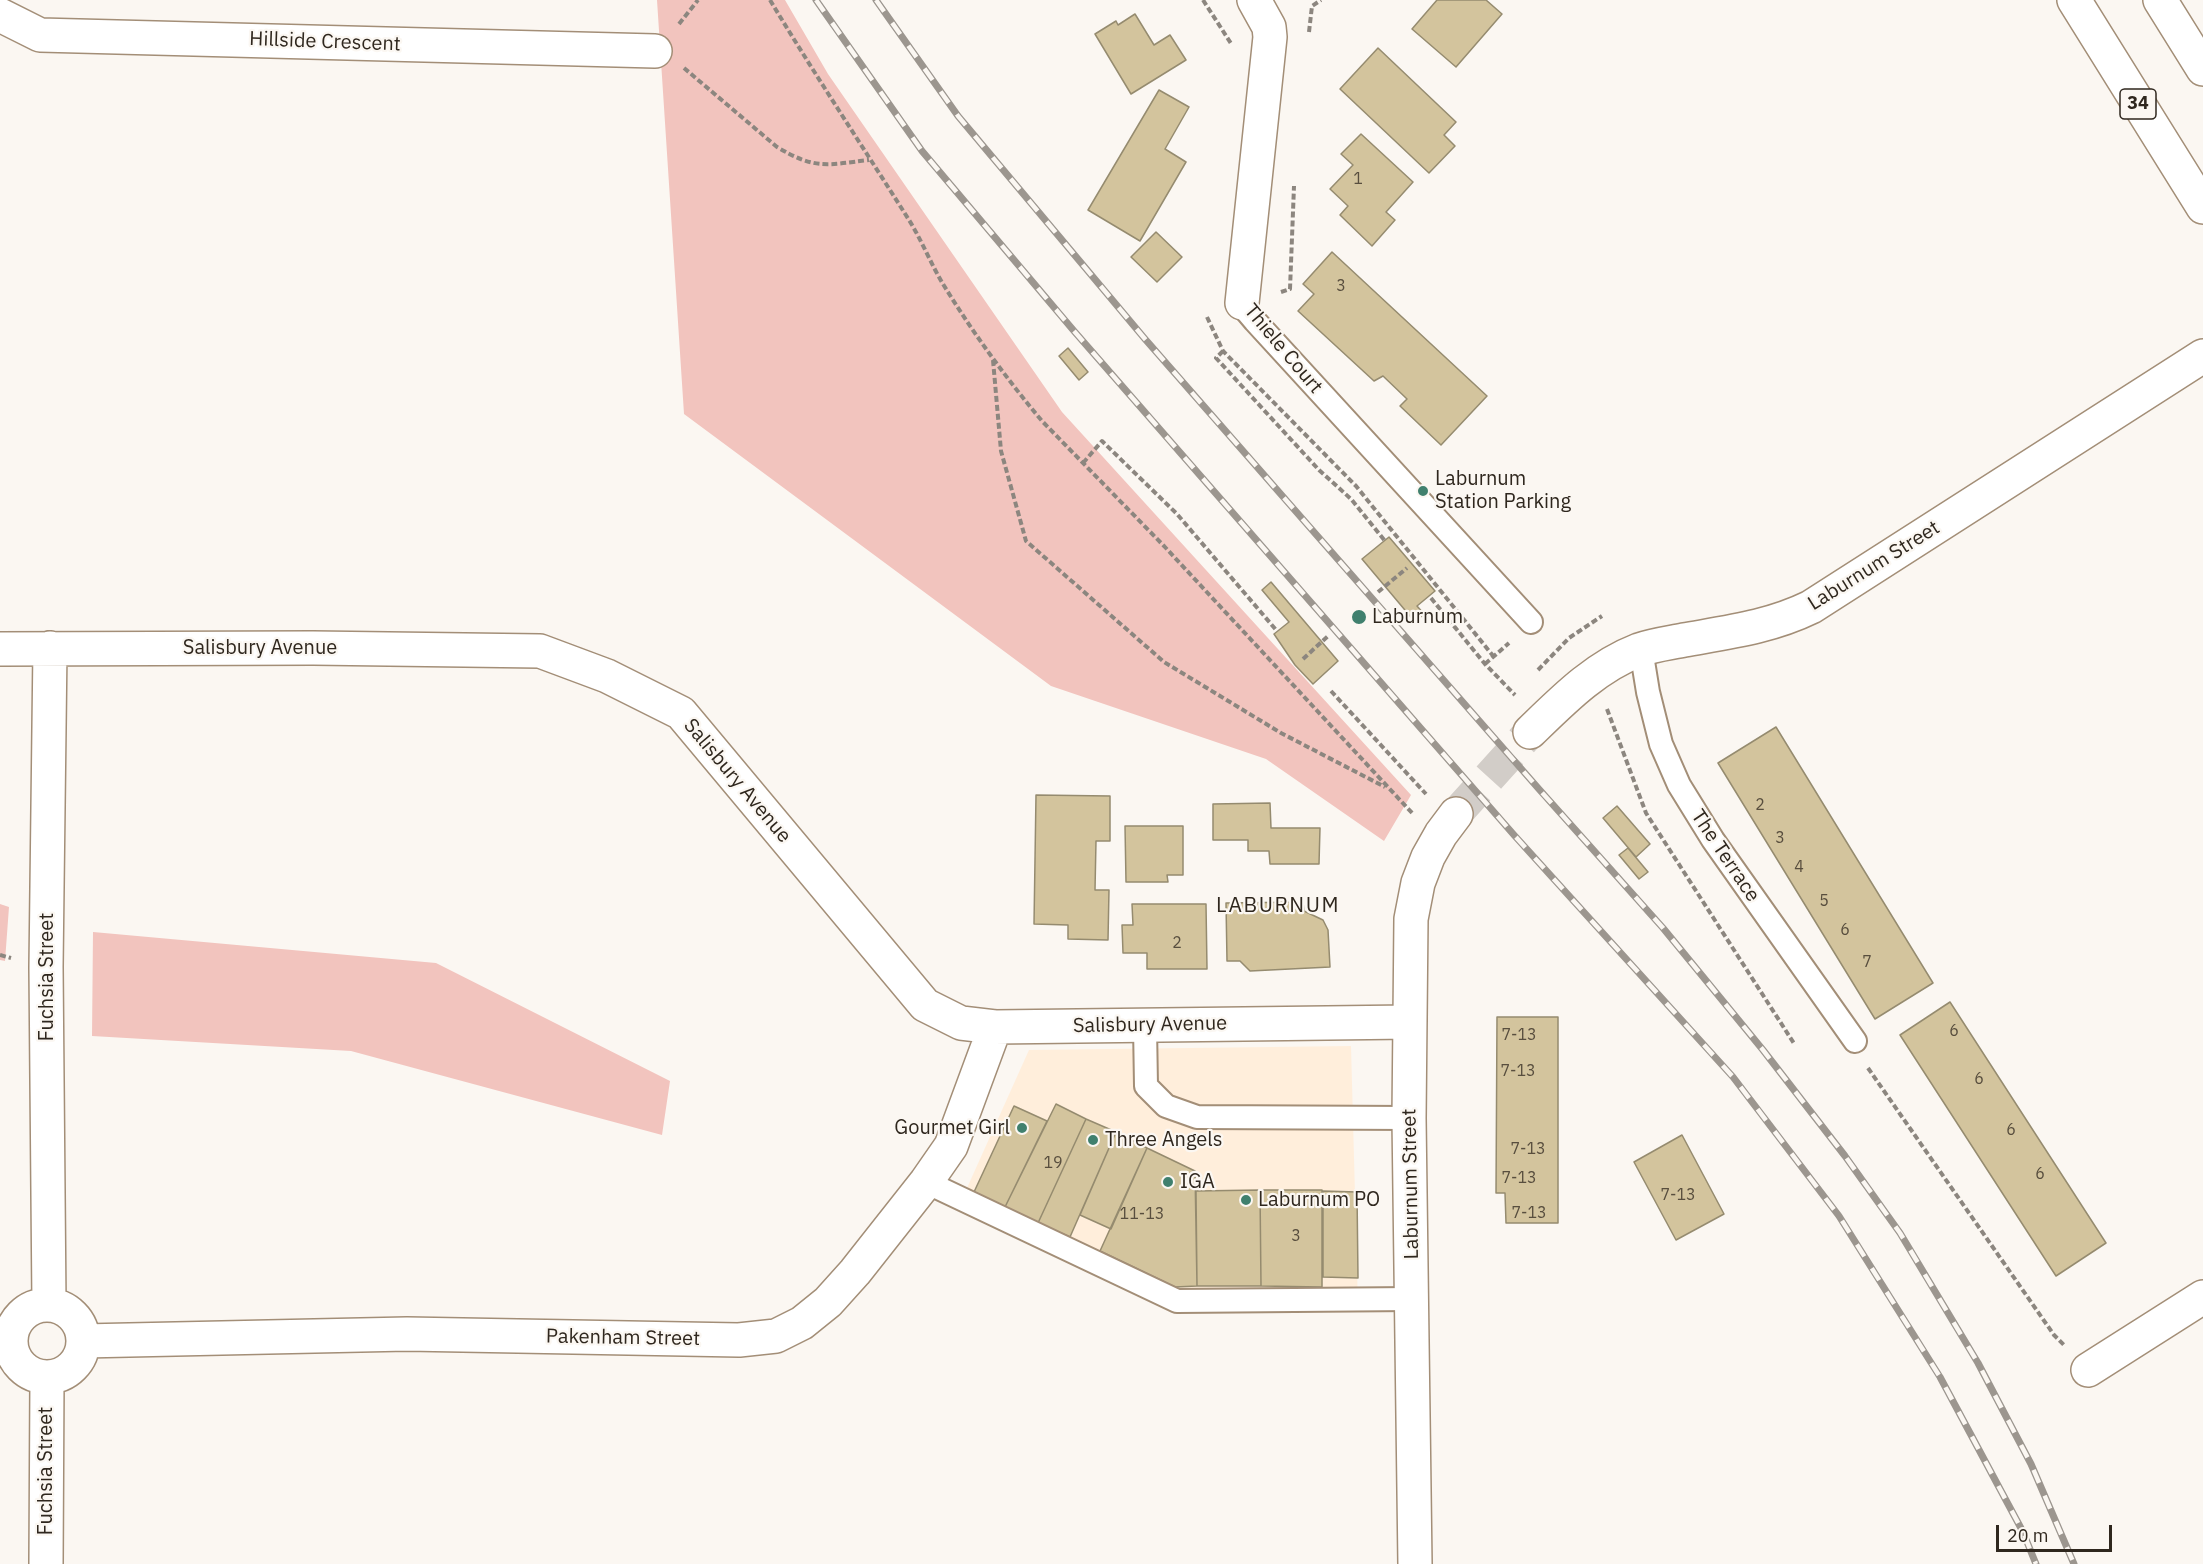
<!DOCTYPE html>
<html>
<head>
<meta charset="utf-8">
<style>
  body { margin:0 }
  #map { position:relative; width:2203px; height:1564px; overflow:hidden; background:#fbf7f2; font-family:"IBM Plex Sans",sans-serif }
  canvas { display:block }
  .scale { position:absolute; left:1996px; top:1525px; width:116px; height:27px; box-sizing:border-box; border:3px solid #2f271e; border-top:0; padding-left:8px; font-size:18px; line-height:21px; white-space:nowrap; color:#2f271e; -webkit-text-stroke:4px #fbf7f2; paint-order:stroke }
</style>
</head>
<body>
<div id="map">
<canvas width="2203" height="1564"></canvas>
<div class="scale">20 m</div>
</div>
<script>
const g = document.querySelector('canvas').getContext('2d');
g.lineJoin = 'round';
function paint(path, color) { g.fillStyle = color; g.fill(path, 'evenodd'); }
function stroke(path, color, width, dash) { g.strokeStyle = color; g.lineWidth = width; g.lineCap = dash ? 'butt' : 'round'; g.setLineDash(dash || []); g.stroke(path); }
function drawText(font, color, halo, rows, align = 'center') {
  g.font = font + ' "IBM Plex Sans",sans-serif'; g.lineWidth = 4.5; g.setLineDash([]); g.textBaseline = 'middle'; g.strokeStyle = halo; g.fillStyle = color; for (const [text, x, y, turn = 0] of rows) {
    g.save(); g.translate(x, y); g.rotate((+turn || 0) * Math.PI / 180); g.textAlign = isNaN(turn) ? turn : align; if (halo) g.strokeText(text, 0, 0); g.fillText(text, 0, 0); g.restore();
  }
}
const built = new Path2D(`
  M1351 1046 1358 1306 1177 1308 958 1208 1029 1050Z`);
const green = new Path2D(`
  M657 0H785L828 74 1062 412 1411 795 1384 841 1266 759 1051 686 684 414Z
  M0 904 9 907 5 961 0 960Z
  M93 932 436 963 670 1081 662 1135 351 1051 92 1036Z`);
const building = new Path2D(`
  M1437 0H1486L1502 14 1456 67 1412 29Z
  M1135 14 1154 45 1170 35 1186 60 1131 94 1095 34 1116 21 1118 25Z
  M1378 48 1456 122 1444 135 1455 146 1429 173 1340 89Z
  M1159 90 1189 107 1165 149 1186 162 1140 241 1088 210Z
  M1361 134 1413 182 1386 212 1395 220 1372 246 1340 215 1348 206 1330 189 1353 165 1341 154Z
  M1156 232 1182 257 1157 282 1131 257Z
  M1332 252 1487 396 1441 445 1400 406 1407 399 1383 376 1374 381 1298 311 1314 294 1303 284Z
  M1068 348 1088 372 1079 380 1059 356Z
  M1389 537 1435 591 1417 606 1424 614 1415 622 1362 559Z
  M1271 582 1338 661 1313 684 1295 665 1274 634 1289 622 1262 590Z
  M1776 727 1933 983 1875 1019 1718 763Z
  M1036 795 1110 796V841H1096L1095 890H1109L1108 940 1068 939V925L1034 924Z
  M1270 803 1271 828H1320L1319 864H1270L1269 851H1248V840H1213V804Z
  M1617 806 1650 844 1636 857 1603 818Z
  M1125 826H1183V875H1167L1168 882H1126Z
  M1628 848 1648 872 1639 879 1619 855Z
  M1303 902 1304 911 1323 920 1328 930 1330 967 1250 971 1240 961H1227L1226 903Z
  M1132 904H1206L1207 969H1147V953H1123L1122 925H1133Z
  M1950 1002 2106 1243 2056 1276 1900 1035Z
  M1497 1017H1558V1223H1506L1505 1193H1496Z
  M1056 1104 1086 1119 1038 1223 1005 1207Z
  M1014 1106 1047 1121 1005 1207 974 1192Z
  M1086 1119 1116 1132 1070 1237 1038 1223Z
  M1116 1132 1147 1148 1111 1229 1080 1215Z
  M1682 1135 1724 1214 1676 1240 1634 1162Z
  M1147 1148 1195 1171 1197 1286 1175 1287 1100 1251Z
  M1260 1190H1322V1287L1261 1286Z
  M1260 1190 1261 1286H1197L1196 1191Z
  M1323 1191 1357 1192 1358 1278 1323 1277Z`);
const streetTunnel = new Path2D(`
  M1456 814 1530 732`);
const path = new Path2D(`
  M770 0C815 75 863 147 909 220 922 241 931 264 943 284 973 333 1006 378 1042 421L1164 546 1413 814
  M1203 0 1232 45
  M679 24 698 0
  M1309 32 1312 6 1321 0
  M684 68 777 147C816 170 826 165 869 160
  M1281 292 1290 289 1294 186
  M1207 317 1223 351 1356 486 1494 657
  M1223 351 1216 358 1319 470 1351 499 1385 541
  M993 360 1001 451 1026 541 1164 662 1281 733 1385 787
  M1083 463 1102 441 1177 514 1277 631
  M1378 592 1407 568
  M1431 598 1485 664 1515 695
  M1303 659 1328 636
  M1485 664 1509 643
  M1538 670 1569 638 1602 616
  M1331 691 1426 794
  M1607 709 1646 813 1795 1045
  M0 955 11 958
  M1868 1068 2054 1335 2065 1346`);
const lane = new Path2D(`
  M1242 303 1244 308 1255 321 1531 622
  M1641 649 1648 692 1661 744 1679 785 1713 840 1855 1041
  M1145 1026 1146 1086 1166 1106 1197 1117 1409 1118
  M926 1182 1177 1301 1412 1299`);
const street = new Path2D(`
  M0 15 40 35 655 51
  M1242 303 1270 37 1269 27 1254 0
  M0 649 313 648 540 651 607 676 681 713 925 1005 961 1023 995 1027 1410 1022
  M1530 732C1563 700 1595 667 1639 650 1653 645 1669 643 1684 640 1729 632 1770 627 1811 607L2203 356
  M49 1305 46 967 50 648
  M11 1341a36 36 0 1 1 72 0a36 36 0 1 1-72 0Z
  M83 1341 407 1334 739 1340 776 1336 802 1323 828 1302 855 1272 926 1182 951 1146 995 1027
  M2088 1370 2203 1297
  M46 1564 47 1378
  M1415 1564 1409 1118 1411 919 1418 883 1428 857 1441 834 1456 814`);
const primary = new Path2D(`
  M2074 0 2203 207
  M2160 0 2203 69`);
const rail = new Path2D(`
  M816 0 922 151 1074 331 1514 835 1733 1077 1839 1216 1940 1377 2023 1532 2036 1564
  M876 0 958 116 1145 339 1538 788 1663 928 1763 1050 1845 1156 1900 1233 1978 1363 2031 1464 2074 1564`);
const markers = [
  [1423,491,6,"#40806e"],
  [1359,617,8,"#40806e"],
  [1022,1128,6,"#40806e"],
  [1093,1140,6,"#40806e"],
  [1168,1182,6,"#40806e"],
  [1246,1200,6,"#40806e"]
];
const numberNames = [
  ["1",1358,179],
  ["3",1341,286],
  ["2",1760,805],
  ["3",1780,838],
  ["4",1799,867],
  ["5",1824,901],
  ["6",1845,930],
  ["2",1177,943],
  ["7",1867,962],
  ["6",1954,1031],
  ["7-13",1519,1035],
  ["7-13",1518,1071],
  ["6",1979,1079],
  ["6",2011,1130],
  ["7-13",1528,1149],
  ["19",1053,1163],
  ["6",2040,1174],
  ["7-13",1519,1178],
  ["7-13",1678,1195],
  ["7-13",1529,1213],
  ["11-13",1142,1214],
  ["3",1296,1236]
];
const shields = [
  [2138,104,36]
];
const shieldNames = [
  ["34",2138,104]
];
const streetNames = [
  ["Hillside Crescent",325,42,2],
  ["Thiele Court",1283,349,50],
  ["Laburnum Street",1874,566,-32],
  ["Salisbury Avenue",260,648],
  ["Salisbury Avenue",737,781,50],
  ["The Terrace",1725,856,56],
  ["Fuchsia Street",47,977,-90],
  ["Salisbury Avenue",1150,1025,-1],
  ["Laburnum Street",1411,1184,-91],
  ["Pakenham Street",623,1338,1],
  ["Fuchsia Street",46,1471,-90]
];
const poiNames = [
  ["Laburnum",1435,479],
  ["Station Parking",1435,502],
  ["Laburnum",1372,617],
  ["Gourmet Girl",1010,1128,"right"],
  ["Three Angels",1105,1140],
  ["IGA",1180,1182],
  ["Laburnum PO",1258,1200]
];
const neighbourhoodNames = [
  ["LABURNUM",1278,906]
];
paint(built, '#ffeedb');
paint(green, '#f2c4be');
paint(building, '#d3c49d');
stroke(building, '#958b6f', 1.5);
stroke(streetTunnel, '#d2cdc8', 33, [33, 16]);
stroke(lane, '#a38e77', 26);
stroke(street, '#a38e77', 36);
stroke(primary, '#a38e77', 36);
stroke(path, '#8c867f', 4, [6, 3]);
stroke(lane, '#fff', 22);
stroke(street, '#fff', 33);
stroke(primary, '#fff', 33);
stroke(rail, '#9c968f', 7);
stroke(rail, '#fbf7f2', 4.5, [14]);
for (const [x, y, r, color] of markers) { const dot = new Path2D(); dot.arc(x, y, r, 0, 2 * Math.PI); g.fillStyle = color; g.fill(dot); stroke(dot, '#fbf7f2', 2); }
drawText('16px', '#584e3e', null, numberNames);
for (const [x, y, w] of shields) { const box = new Path2D(); box.roundRect(x - w / 2, y - 15, w, 30, 4.5); g.fillStyle = '#fbf7f2'; g.fill(box); stroke(box, '#2f271e', 1.5); }
drawText('bold 18px', '#2f271e', null, shieldNames);
drawText('20px', '#2f271e', '#fbf7f2', streetNames);
drawText('20px', '#2f271e', '#fbf7f2', poiNames, 'left');
g.letterSpacing = '1.5px';
drawText('21px', '#2f271e', '#fbf7f2', neighbourhoodNames);
g.letterSpacing = '0px';
</script>
</body>
</html>
